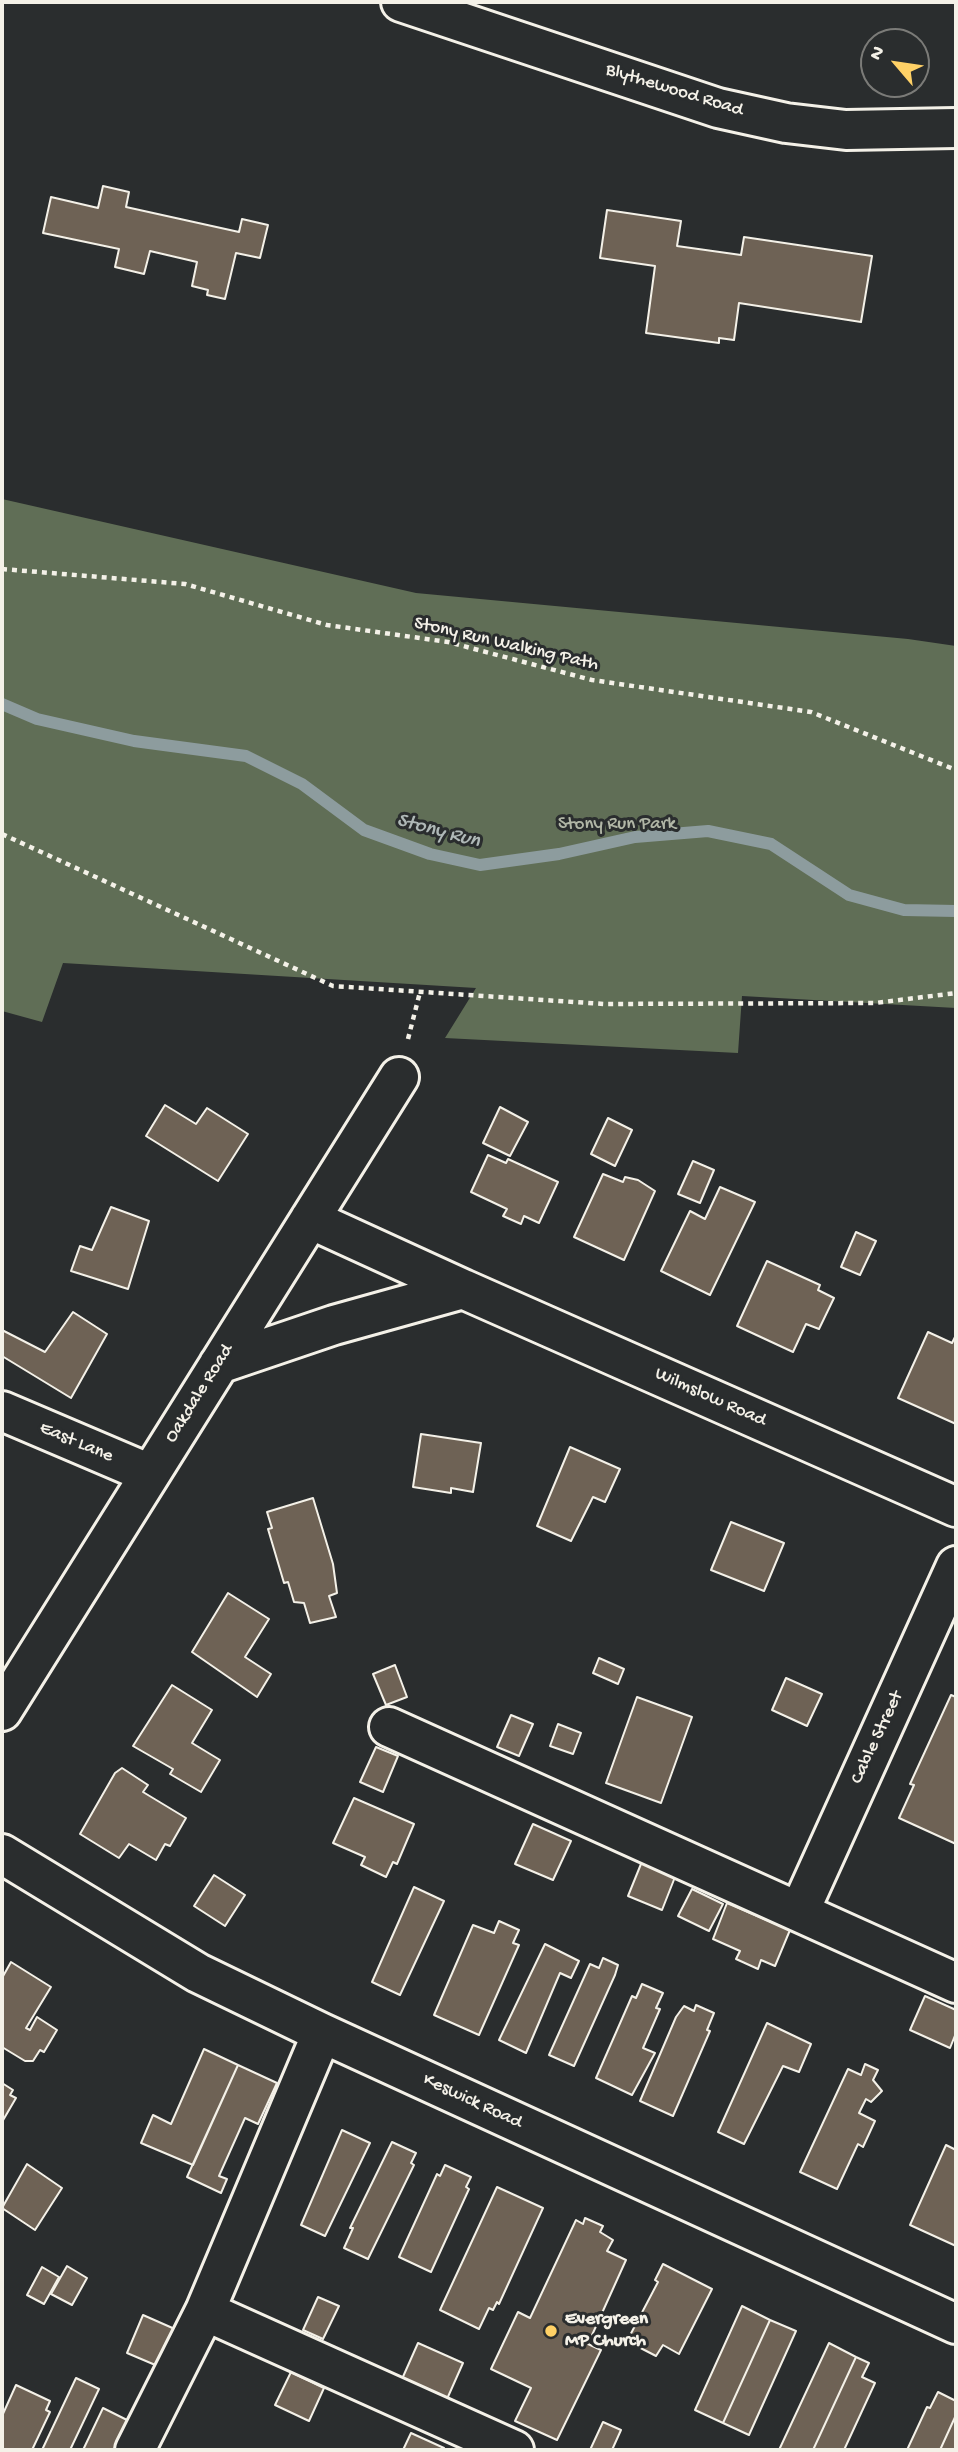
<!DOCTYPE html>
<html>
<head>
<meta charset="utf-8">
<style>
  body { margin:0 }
  #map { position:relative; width:958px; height:2452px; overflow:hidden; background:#2a2d2e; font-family:"Gochi Hand",sans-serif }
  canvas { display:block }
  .frame { position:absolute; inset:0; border:4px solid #f4f1e8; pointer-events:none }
  .north { position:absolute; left:860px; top:28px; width:70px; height:70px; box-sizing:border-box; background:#2a2d2e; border:2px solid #7b7b78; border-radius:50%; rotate:299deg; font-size:19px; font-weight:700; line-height:28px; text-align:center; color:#f4f1e8 }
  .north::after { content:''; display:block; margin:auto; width:24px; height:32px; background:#ffd166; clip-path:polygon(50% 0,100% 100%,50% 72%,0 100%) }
</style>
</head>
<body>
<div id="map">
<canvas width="958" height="2452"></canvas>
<div class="frame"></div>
<div class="north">N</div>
</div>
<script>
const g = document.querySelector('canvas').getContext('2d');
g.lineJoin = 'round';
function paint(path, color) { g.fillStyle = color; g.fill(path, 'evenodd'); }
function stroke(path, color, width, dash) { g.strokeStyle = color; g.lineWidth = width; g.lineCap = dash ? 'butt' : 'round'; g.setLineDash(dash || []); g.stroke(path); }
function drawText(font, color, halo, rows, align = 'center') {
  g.font = font + ' "Gochi Hand",sans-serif'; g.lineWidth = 6; g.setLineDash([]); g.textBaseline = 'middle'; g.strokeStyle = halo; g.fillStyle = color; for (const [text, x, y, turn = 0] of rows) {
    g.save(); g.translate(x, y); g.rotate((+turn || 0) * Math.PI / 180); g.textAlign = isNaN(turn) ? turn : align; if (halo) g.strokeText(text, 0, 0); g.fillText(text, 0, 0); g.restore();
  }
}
const green = new Path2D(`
  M2 499 416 593 908 639 956 646V1008L742 996 738 1053 445 1038 476 988 63 963 42 1022 2 1011Z`);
const stream = new Path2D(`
  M2 704 37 719 134 741 246 756 302 784 364 830 430 854 480 865 559 854 635 837 708 831 771 844 849 895 904 910 956 911`);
const building = new Path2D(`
  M103 186 129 192 126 207 239 232 242 219 268 225 260 258 236 253 225 299 207 295 208 290 192 286 197 262 150 251 144 274 115 267 119 249 43 233 51 197 98 208Z
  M607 210 681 221 677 246 741 255 744 237 872 256 861 322 739 303 734 340 719 338V343L646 333 655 266 600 258Z
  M165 1105 196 1124 207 1108 248 1134 218 1181 146 1136Z
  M500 1107 528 1122 510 1156 483 1143Z
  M608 1118 632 1130 615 1166 591 1154Z
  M488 1155 506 1163 508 1159 558 1182 539 1223 524 1216 521 1224 503 1216 507 1209 471 1192Z
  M693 1161 714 1170 700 1203 678 1194Z
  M603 1174 623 1182 625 1177 638 1180 655 1191 624 1260 574 1237Z
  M720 1187 755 1202 710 1295 661 1271 690 1211 705 1219Z
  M111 1207 149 1221 128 1289 71 1271 80 1246 92 1250Z
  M856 1232 876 1241 860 1275 841 1267Z
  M767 1261 820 1285 818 1290 834 1298 819 1329 806 1324 793 1352 737 1326Z
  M73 1312 107 1334 71 1398 2 1356V1330L45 1352Z
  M928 1332 952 1343 956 1335V1424L898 1398Z
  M421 1434 481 1443 473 1492 451 1488V1493L413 1487Z
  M570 1447 620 1469 605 1502 593 1497 571 1541 537 1526Z
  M313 1498 333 1564 337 1593 329 1596 336 1617 310 1623 304 1603 294 1602 288 1582 284 1583 268 1529 272 1528 267 1512Z
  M731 1522 784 1543 764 1591 711 1570Z
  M228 1593 269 1619 245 1657 271 1674 257 1697 192 1652Z
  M599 1658 624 1669 618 1684 593 1673Z
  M395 1665 407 1697 386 1705 373 1674Z
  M786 1678 822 1694 807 1726 772 1710Z
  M172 1685 212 1710 192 1743 220 1760 201 1792 170 1774 173 1769 133 1746Z
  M951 1695 956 1697V1844L899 1818 914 1785 910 1784Z
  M637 1697 692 1717 661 1803 606 1783Z
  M511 1715 533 1724 519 1756 497 1747Z
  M558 1724 581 1733 573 1754 550 1746Z
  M376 1747 398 1756 383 1792 360 1782Z
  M122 1768 148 1785 143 1792 186 1818 170 1846 165 1844 156 1860 129 1844 119 1858 80 1834 115 1773Z
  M354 1798 414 1824 397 1864 393 1862 386 1877 361 1865 365 1857 333 1843Z
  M533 1824 571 1841 553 1880 515 1864Z
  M643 1859 677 1872 662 1910 628 1896Z
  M214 1875 245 1895 225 1926 194 1906Z
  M414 1887 444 1901 400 1995 372 1982Z
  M692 1889 723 1904 709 1931 678 1916Z
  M727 1903 790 1930 775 1966 761 1960 758 1969 736 1959 740 1951 713 1939Z
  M499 1921 519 1930 513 1943 519 1945 479 2035 434 2015 473 1925 494 1933Z
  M545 1944 579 1961 571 1978 560 1973 526 2053 499 2040Z
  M603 1958 618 1965 615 1975 574 2066 549 2055 590 1964 599 1968Z
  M11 1962 51 1987 26 2028 30 2030 37 2017 57 2030 44 2052 40 2050 33 2061H25L2 2047V1978Z
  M642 1984 663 1993 656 2008 660 2009 643 2048 655 2053 632 2095 596 2078 632 1996 636 1998Z
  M925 1996 956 2010V2033L950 2048 910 2030Z
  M696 2005 714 2013 707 2030 710 2031 673 2116 640 2101 676 2017 684 2006 694 2011Z
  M767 2023 811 2044 799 2072 783 2066 744 2144 718 2132Z
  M204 2049 238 2065 193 2165 141 2143 153 2115 171 2124Z
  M865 2064 878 2070 873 2080 882 2091 871 2102 866 2099 859 2113 875 2121 863 2147 858 2144 837 2189 800 2172 848 2069 861 2075Z
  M238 2065 277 2083 258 2124 245 2118 219 2176 227 2179 221 2193 187 2177Z
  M2 2083 13 2090 10 2095 16 2098 2 2122Z
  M342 2130 370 2143 325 2236 301 2225Z
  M392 2142 416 2153 411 2163 414 2165 368 2259 344 2248 353 2228H350Z
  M946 2145 956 2150V2246L910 2225Z
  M27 2164 62 2188 35 2230 2 2208Z
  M445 2165 471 2177 466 2187 469 2189 431 2272 399 2257 437 2174 440 2176Z
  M497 2187 543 2208 499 2304 497 2302 493 2310 489 2308 479 2329 440 2310Z
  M585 2218 603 2226 600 2232 613 2240 607 2251 626 2260 588 2344 601 2350 557 2440 515 2421 531 2388 491 2369 518 2312 530 2318 576 2220 583 2224Z
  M663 2264 712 2289 679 2354 663 2345 656 2356 627 2341 658 2282 655 2280Z
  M67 2266 87 2278 72 2305 51 2294Z
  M42 2267 59 2277 44 2304 27 2295Z
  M318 2297 339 2306 323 2339 303 2330Z
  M742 2306 770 2320 723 2423 695 2410Z
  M143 2315 177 2330 160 2367 127 2353Z
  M770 2320 796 2331 749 2435 723 2423Z
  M418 2343 463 2363 447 2399 402 2379Z
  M829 2343 856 2357 813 2450H779Z
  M856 2357 869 2363 862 2377 875 2383 844 2450H813Z
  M291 2372 324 2388 309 2421 275 2405Z
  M76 2378 99 2389 70 2450H42Z
  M16 2385 50 2401 46 2410 50 2412 32 2450H2V2416Z
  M938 2392 956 2401V2415L940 2450H907L927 2407 930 2408Z
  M103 2408 135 2424 129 2450H83Z
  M956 2415V2450H940Z
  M603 2422 621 2430 612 2450H590Z
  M411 2433 444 2448 443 2450H403Z`);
const path = new Path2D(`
  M2 569 185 584 327 625 448 642 592 680 811 712 956 770
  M2 834 333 986 604 1004 875 1003 956 993
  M408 1039 420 992`);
const minor = new Path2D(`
  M401 2 718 108 786 123 846 130 956 128
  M310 1219 463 1289
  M219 1364 334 1325 463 1289 956 1507
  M2 1411 150 1474
  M2 1711 399 1077
  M389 1727 956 1983
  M2 1854 198 1973 322 2033 956 2324
  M800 1910 956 1566
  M205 2311 514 2450
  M135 2450 205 2311 322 2033`);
const markers = [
  [551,2331,7,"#ffd166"]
];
const streetNames = [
  ["Blythewood Road",674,91,17],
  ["Stony Run Walking Path",506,645,13],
  ["Oakdale Road",200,1394,-58],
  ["Wilmslow Road",710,1398,24],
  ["East Lane",76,1443,23],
  ["Cable Street",878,1738,-65],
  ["Keswick Road",472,2102,25]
];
const parkNames = [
  ["Stony Run Park",617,825]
];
const poiNames = [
  ["Evergreen",565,2320],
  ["MP Church",565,2342]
];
const waterNames = [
  ["Stony Run",438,832,15]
];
paint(green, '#606e56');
stroke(stream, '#8d9c9e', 12);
paint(building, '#6e6255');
stroke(building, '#f4f1e8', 2);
stroke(minor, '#f4f1e8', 44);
stroke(path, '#f4f1e8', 4.5, [5, 5]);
stroke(minor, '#2a2d2e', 38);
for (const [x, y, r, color] of markers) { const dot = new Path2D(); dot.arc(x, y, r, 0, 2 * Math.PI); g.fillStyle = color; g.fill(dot); stroke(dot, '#2a2d2e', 2.5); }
drawText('19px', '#f4f1e8', '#2a2d2e', streetNames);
drawText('19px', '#b1b6a6', '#2a2d2e', parkNames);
drawText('bold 19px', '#f4f1e8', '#2a2d2e', poiNames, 'left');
drawText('italic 21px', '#afb8b7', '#2a2d2e', waterNames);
</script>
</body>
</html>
